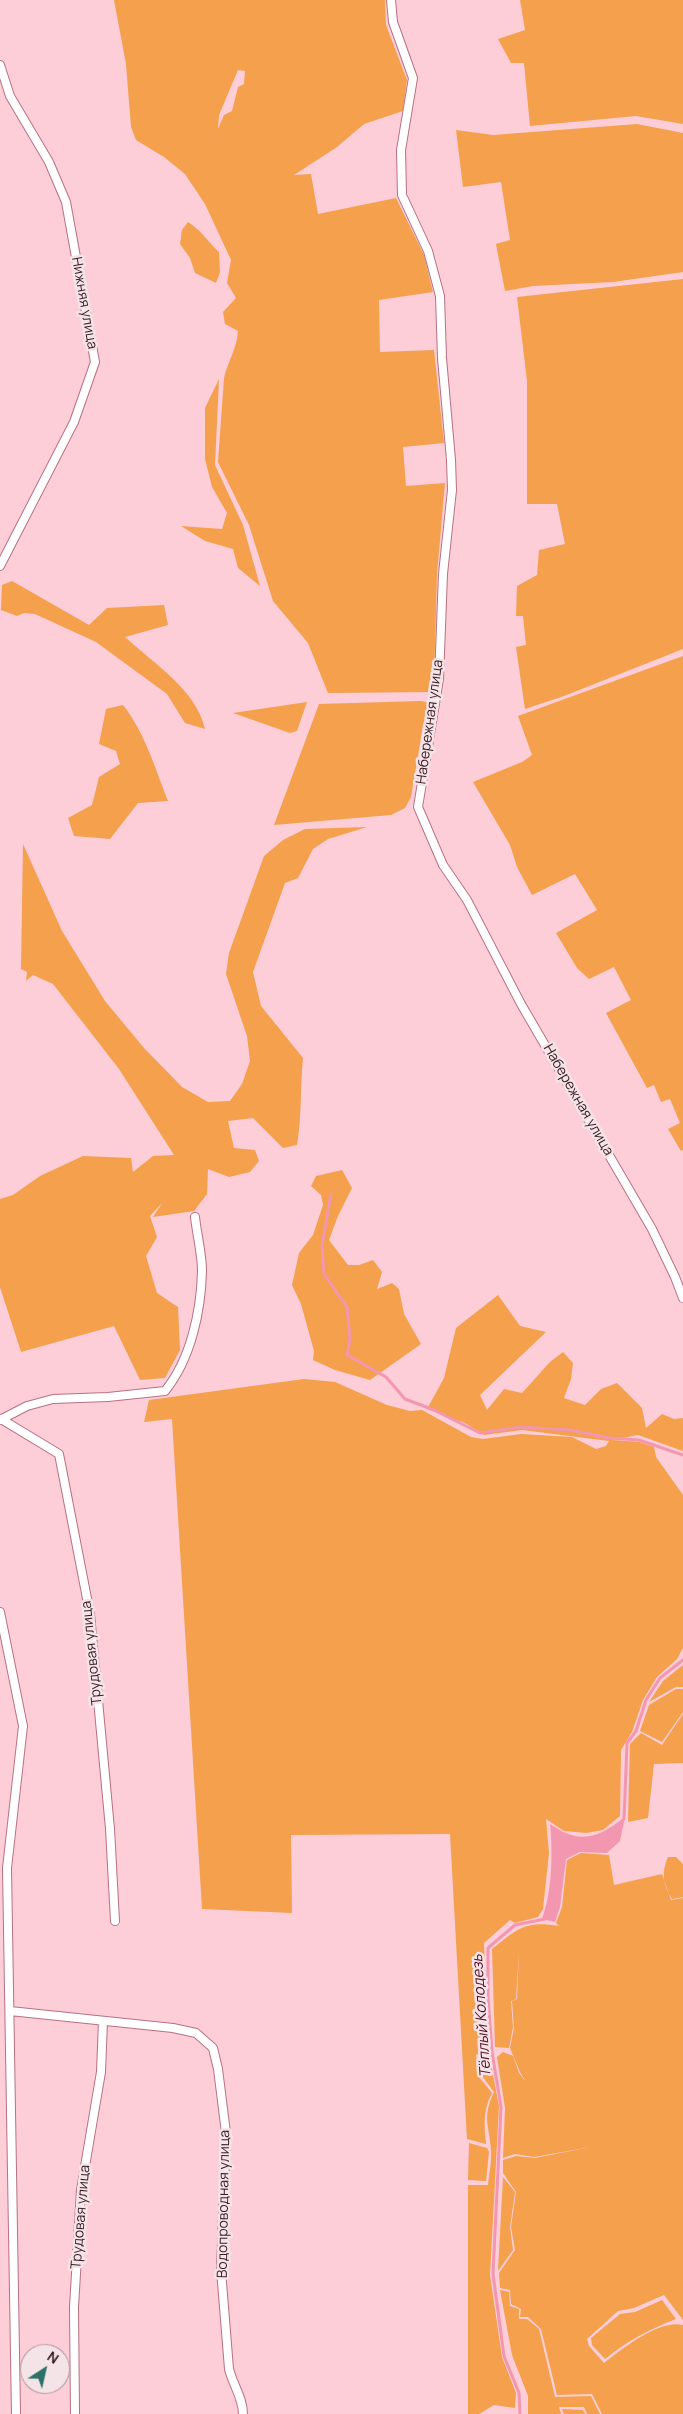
<!DOCTYPE html>
<html>
<head>
<meta charset="utf-8">
<style>
  body { margin:0 }
  #map { position:relative; width:683px; height:2414px; overflow:hidden; background:#fdcdd8; font-family:Manrope,sans-serif }
  canvas { display:block }
  .north { position:absolute; left:20px; top:2344px; width:50px; height:50px; box-sizing:border-box; background:#f4e4e7; border:1px solid #a99499; border-radius:50%; rotate:35deg; font-size:14px; font-weight:700; line-height:20px; text-align:center; color:#381b23 }
  .north::after { content:''; display:block; margin:auto; width:18px; height:22px; background:#2c7269; clip-path:polygon(50% 0,100% 100%,50% 72%,0 100%) }
</style>
</head>
<body>
<div id="map">
<canvas width="683" height="2414"></canvas>
<div class="north">N</div>
</div>
<script>
const g = document.querySelector('canvas').getContext('2d');
g.lineJoin = 'round';
function paint(path, color) { g.fillStyle = color; g.fill(path, 'evenodd'); }
function stroke(path, color, width, dash) { g.strokeStyle = color; g.lineWidth = width; g.lineCap = dash ? 'butt' : 'round'; g.setLineDash(dash || []); g.stroke(path); }
function drawText(font, color, halo, rows, align = 'center') {
  g.font = font + ' Manrope,sans-serif'; g.lineWidth = 5; g.setLineDash([]); g.textBaseline = 'middle'; g.strokeStyle = halo; g.fillStyle = color; for (const [text, x, y, turn = 0] of rows) {
    g.save(); g.translate(x, y); g.rotate((+turn || 0) * Math.PI / 180); g.textAlign = isNaN(turn) ? turn : align; if (halo) g.strokeText(text, 0, 0); g.fillText(text, 0, 0); g.restore();
  }
}
const green = new Path2D(`
  M114 0H385L386 25 407 80 403 111 364 124 337 147 294 175 311 174 318 214 396 198 424 255 433 292 379 300 380 352 434 350 444 443 403 447 406 486 445 483 437 574 434 680 431 692 328 693 308 643 273 601 249 525 218 462 224 378C228 361 237 348 238 331L225 324 223 312 236 298 227 283 231 260 205 204 185 174 164 157 136 140 131 127 126 64ZM238 70 245 71 244 84 238 87 232 111 224 115 218 129 219 115Z
  M520 0H683V124L636 116 530 126 524 63H511L498 39 525 30Z
  M637 124 683 133V272L613 282 533 286 505 291 496 244 510 240 501 182 463 187 456 130 493 135Z
  M188 222C201 230 208 242 219 252L220 272 216 283 195 273 190 258 180 244 182 230Z
  M683 279V649L564 696 525 709 516 647 526 645 523 616H516L517 586 537 575 539 550 565 544 557 504H527V381L517 297Z
  M219 379 215 465 243 525 260 586 238 568 233 549 205 541 181 526 222 529 227 513 212 487 205 459V408Z
  M12 581 89 625 107 608 164 605 168 625 125 637C154 664 196 689 205 729L185 723 167 694 96 642 35 614 24 613 17 616 1 610 2 585Z
  M683 656V1150L681 1151 668 1129 680 1123 670 1099 661 1102 654 1085 647 1088 606 1013 631 1000 614 967 589 979 577 968 556 933 597 910 575 874 532 895 517 867 510 845 473 782 522 762 532 755 518 716Z
  M421 701 430 703 423 725 411 797 405 808 391 815 274 825 319 704Z
  M307 702 297 731 290 733 233 713Z
  M123 705C145 733 155 768 168 801L138 803 110 839 74 836 68 818 92 805 99 777 120 764 116 751 99 744 106 709Z
  M367 827 328 839 313 849 298 878 285 883 253 972 261 1006 303 1058C300 1087 302 1116 297 1145L283 1148 253 1118 228 1121 234 1148 255 1150 259 1161 250 1172 229 1177 208 1169 207 1194 194 1211 153 1217 162 1203 150 1216 157 1237 146 1256 157 1293 178 1307 180 1350 165 1378 140 1380 114 1326 21 1352 0 1287V1199L13 1195 40 1176 83 1156 131 1158 133 1172 153 1156 174 1155 119 1069 53 984 33 975 26 981 27 972 21 969 23 844 62 931 105 1001 144 1048 182 1087 208 1102 230 1101 242 1084 250 1061 247 1036 226 974 229 953 264 856 283 840 305 829Z
  M342 1170 352 1188 338 1216 329 1240 348 1265H359L373 1260 382 1272 377 1289 392 1283 399 1289 404 1314 421 1344 370 1380 335 1370 313 1360 314 1351 301 1304 292 1285 299 1253 313 1235 323 1205 321 1195 311 1186 316 1176Z
  M498 1295 520 1326 546 1332 480 1395 487 1410 504 1389 522 1393 550 1362 563 1352 573 1363 571 1379 564 1398 585 1405 601 1389 617 1383 642 1408 646 1428 662 1414 674 1419 683 1418V1451L638 1435 612 1440 640 1442 654 1447 656 1457 683 1495V1648L677 1659 657 1677 643 1700 632 1732 621 1750 620 1816 603 1830 586 1833 564 1831 546 1819 549 1853 543 1909 538 1917 515 1923 510 1920 484 1943 487 2044 499 2106 490 2275 502 2357 516 2393 515 2408 494 2405 479 2414H468V2185H488C489 2174 492 2161 491 2150 489 2123 482 2118 494 2092L482 2076 479 2055 476 2054 479 2077 492 2093C483 2110 484 2124 486 2144L467 2139 450 1834 291 1835 292 1913 202 1909 172 1419 144 1422 149 1400 304 1379 335 1382 387 1405 410 1411 422 1410 471 1437 483 1439 521 1434 572 1437 596 1449 606 1446 609 1441 522 1430 484 1435 465 1423 427 1409 444 1378 456 1328Z
  M683 1665V1687H676L649 1702 663 1681Z
  M676 1689H683V1712L662 1742 640 1731 649 1705Z
  M683 1714V1763L654 1764 648 1818 628 1822 630 1744 641 1733 662 1745Z
  M581 1853 609 1855 614 1885 662 1874 671 1900 683 1898V2320L664 2295 634 2308 618 2311 587 2339 589 2346 604 2363C622 2349 659 2319 683 2325V2414H602L592 2394 557 2395 541 2329 528 2317H520L521 2309 511 2304 510 2290 500 2288 499 2273 515 2250 511 2227 516 2192 503 2173V2160L516 2156 535 2158 591 2147 534 2157 515 2154 503 2158 505 2108 497 2057 503 2052 513 2056 519 2073 526 2082 520 2072 510 2048 514 2028 512 2001 517 1999 519 1951 516 1999 511 2001 513 2027 509 2048 495 2047 492 1949C517 1929 525 1920 559 1926L556 1923 562 1907 567 1860Z
  M668 1857H676L683 1864V1897L672 1899C663 1885 661 1872 668 1857Z
  M469 2143 487 2148 489 2152 486 2181 468 2180Z
  M503 2177 515 2192 510 2227 513 2250 498 2271Z
  M500 2290 509 2292 510 2306 519 2309V2319H527L539 2329 555 2397 591 2396 600 2414H587L584 2407H559L561 2414H528V2396L512 2355Z
  M662 2300 676 2319C650 2329 627 2341 605 2359L592 2345 591 2338 620 2314 635 2312Z
  M562 2409 583 2410 585 2414H564Z`);
const water = new Path2D(`
  M625 1817 620 1841 607 1853 580 1852 566 1859 560 1907 555 1922 542 1919C552 1892 553 1853 550 1824 580 1845 598 1838 625 1817Z`);
const stream = new Path2D(`
  M331 1194 322 1246 324 1274 347 1307 350 1339 347 1355 386 1377 405 1399 434 1410 480 1433 520 1427 571 1430 609 1438 639 1440 683 1455
  M624 1819 627 1743 636 1731 646 1700 660 1678 683 1660
  M520 2414 519 2393 504 2356 493 2274 501 2107 492 2052 488 1998V1948L515 1925 545 1919`);
const minor = new Path2D(`
  M391 0 393 22 413 78 401 150 402 195 428 251 440 296 442 358 451 460 452 490 443 574 439 679 418 807 443 865 467 900 521 1004 652 1229 675 1277 683 1298
  M0 65 10 96 49 162 66 202 95 362 74 422 0 566
  M1 1419 59 1454 90 1614 110 1829 115 1921
  M0 1420 27 1406 53 1399 108 1397 165 1391C191 1359 201 1311 202 1271 202 1254 197 1235 195 1217
  M0 1612 23 1726 7 1868 16 2414
  M10 2011 173 2028 196 2033 213 2048 218 2069 226 2133 221 2270 229 2369C233 2385 243 2398 243 2414
  M75 2414 74 2307 81 2190 101 2072 103 2021`);
const streetNames = [
  ["Нижняя улица",84,303,80],
  ["Набережная улица",430,722,-82],
  ["Набережная улица",578,1100,60],
  ["Трудовая улица",92,1653,-96],
  ["Водопроводная улица",224,2204,-89],
  ["Трудовая улица",81,2217,-85]
];
const waterNames = [
  ["Тёплый Колодезь",482,2016,-94]
];
paint(green, '#f4a04c');
paint(water, '#f397b0');
stroke(stream, '#f397b0', 3);
stroke(minor, '#b87184', 10);
stroke(minor, '#fff', 8);
drawText('14px', '#381b23', '#f4e4e7', streetNames);
drawText('italic 15px', '#550f2a', '#f4e4e7', waterNames);
</script>
</body>
</html>
